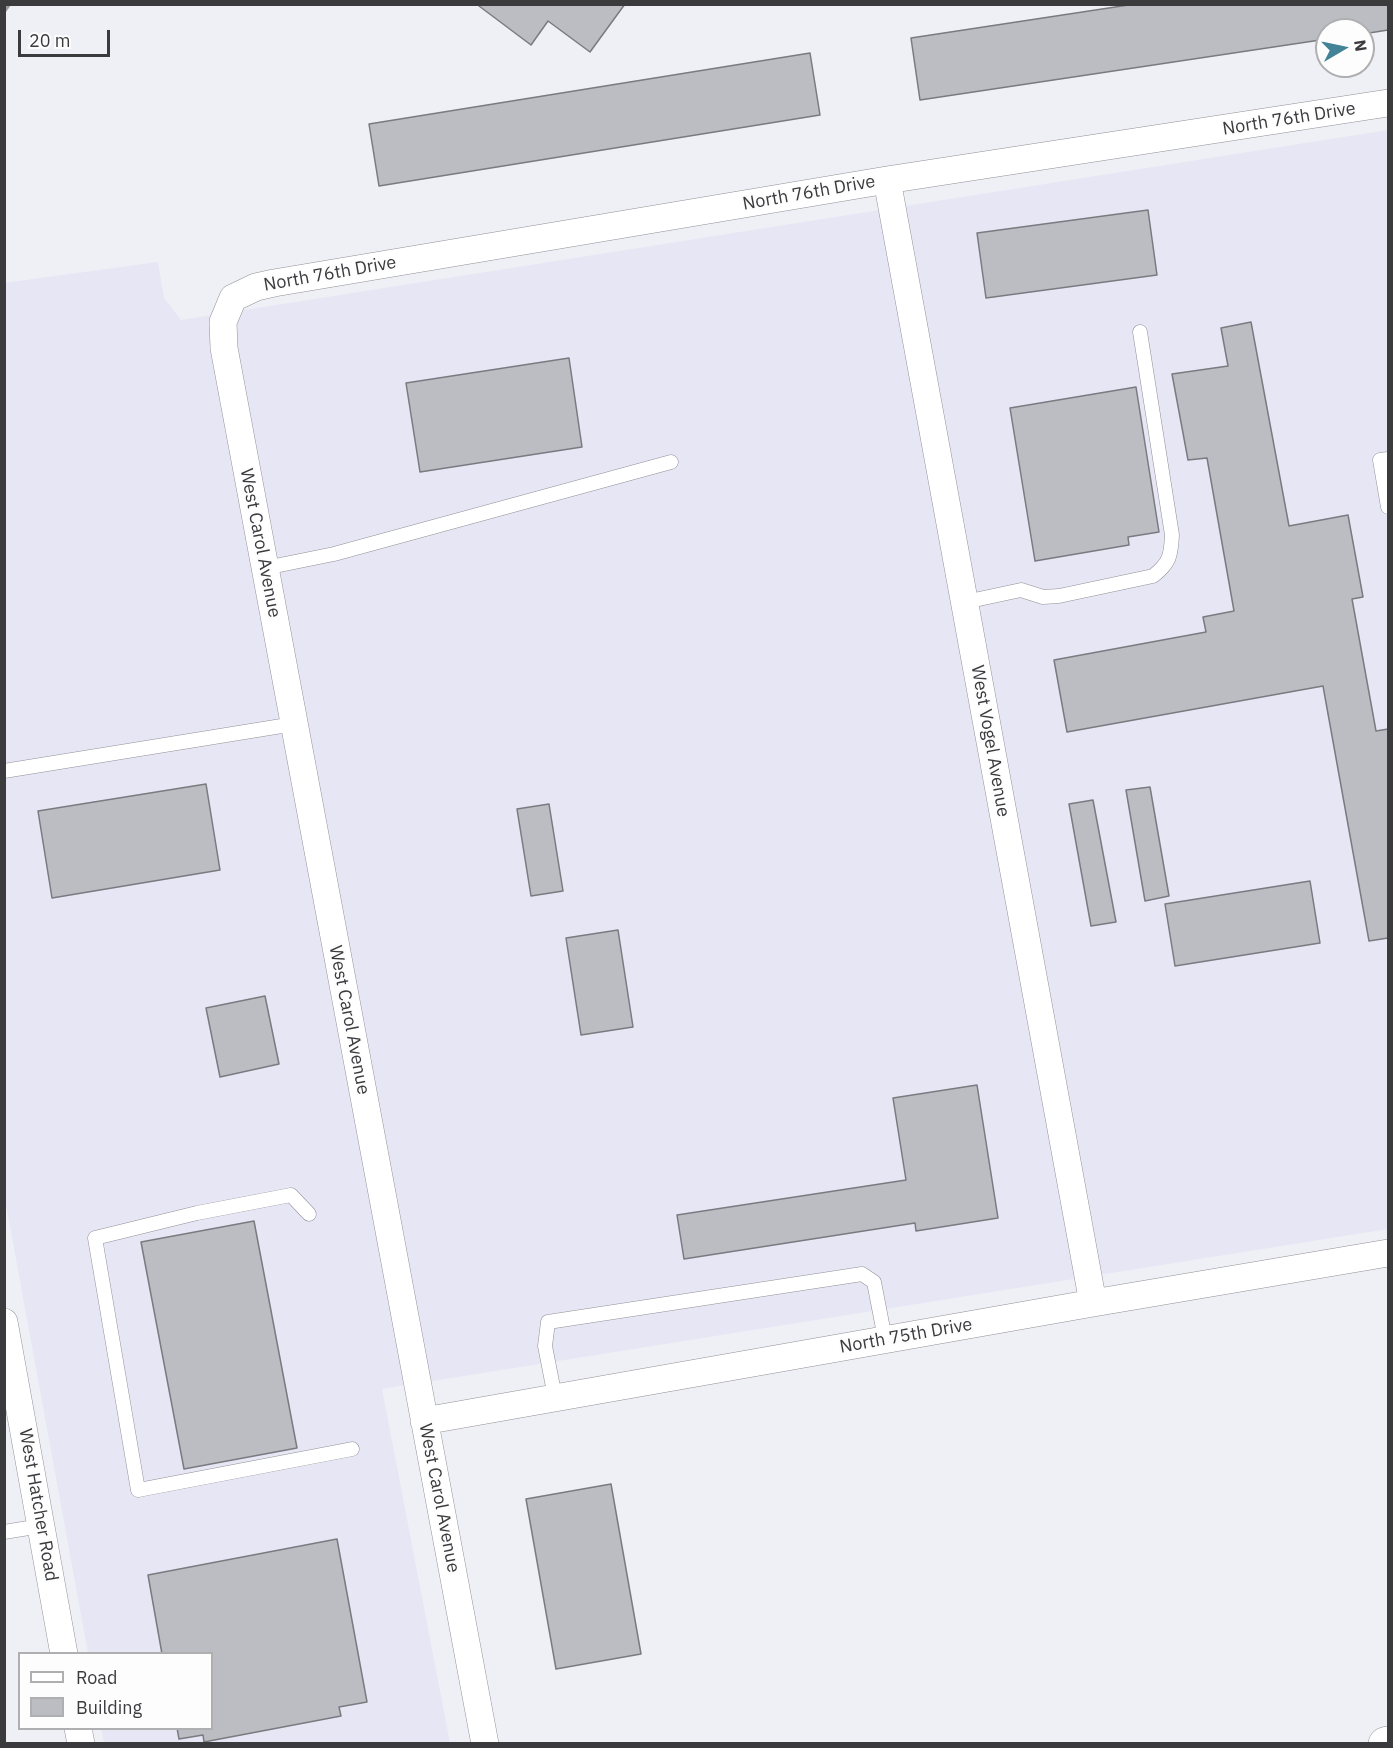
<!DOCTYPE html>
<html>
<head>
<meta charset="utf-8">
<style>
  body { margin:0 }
  #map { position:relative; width:1393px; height:1748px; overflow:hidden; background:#efeff6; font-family:"IBM Plex Sans",sans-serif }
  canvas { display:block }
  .frame { position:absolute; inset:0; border:6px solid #3b3b3e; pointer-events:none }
  .legend { position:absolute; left:18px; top:1652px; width:195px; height:78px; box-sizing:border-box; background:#fdfdfe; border:2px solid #afafb1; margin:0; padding:8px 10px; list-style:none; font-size:18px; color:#3b3b3e }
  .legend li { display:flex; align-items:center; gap:12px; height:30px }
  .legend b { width:30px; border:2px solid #afafb1 }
  .north { position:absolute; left:1315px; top:18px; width:60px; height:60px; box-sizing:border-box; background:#fdfdfe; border:2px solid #afafb1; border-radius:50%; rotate:81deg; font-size:16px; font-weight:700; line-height:24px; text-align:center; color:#3b3b3e }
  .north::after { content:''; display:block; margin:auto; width:21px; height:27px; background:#438397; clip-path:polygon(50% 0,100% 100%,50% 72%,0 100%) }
  .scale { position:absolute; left:18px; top:30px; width:92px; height:27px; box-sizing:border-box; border:3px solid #3b3b3e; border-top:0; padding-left:8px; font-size:18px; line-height:21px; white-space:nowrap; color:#3b3b3e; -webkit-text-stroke:4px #fdfdfe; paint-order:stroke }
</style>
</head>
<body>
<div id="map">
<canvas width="1393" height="1748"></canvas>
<div class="frame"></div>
<ul class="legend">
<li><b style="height:8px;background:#fff"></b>Road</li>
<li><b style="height:16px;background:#bcbcc3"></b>Building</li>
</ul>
<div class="north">N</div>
<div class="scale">20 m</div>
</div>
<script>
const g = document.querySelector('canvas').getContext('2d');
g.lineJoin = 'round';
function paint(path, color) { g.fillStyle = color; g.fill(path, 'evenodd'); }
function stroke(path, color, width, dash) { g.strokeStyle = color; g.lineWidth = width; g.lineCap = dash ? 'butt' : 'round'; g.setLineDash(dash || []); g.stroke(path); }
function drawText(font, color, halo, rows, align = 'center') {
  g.font = font + ' "IBM Plex Sans",sans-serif'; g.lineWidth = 4.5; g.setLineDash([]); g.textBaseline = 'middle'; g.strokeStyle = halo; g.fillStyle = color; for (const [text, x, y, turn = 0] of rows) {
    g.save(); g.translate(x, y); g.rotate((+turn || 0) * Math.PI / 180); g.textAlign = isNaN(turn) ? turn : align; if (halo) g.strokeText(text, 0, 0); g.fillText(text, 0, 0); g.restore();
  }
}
const built = new Path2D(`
  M1388 130V1229L382 1389 450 1743H104L101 1729 212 1728V1654L88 1653 5 1199 4 283 158 262 164 298 181 320Z`);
const building = new Path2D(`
  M480 4H625L590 52 548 21 531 45 479 6Z
  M1135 4H1388V30L1363 34V30H1327V39L920 100 911 38Z
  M810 53 820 115 379 186 369 124Z
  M1148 210 1157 275 986 298 977 233Z
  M1251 322 1289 526 1348 515 1363 597 1352 599 1376 731 1388 729V938L1369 941 1323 686 1067 732 1054 660 1206 632 1203 617 1234 611 1207 458 1188 460 1172 374 1228 366 1221 328Z
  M569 358 582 447 420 472 406 383Z
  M1136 387 1159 532 1128 537 1129 545 1035 561 1010 408Z
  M206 784 220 870 52 898 38 811Z
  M1150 787 1169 896 1145 901 1126 790Z
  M1093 800 1116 922 1091 926 1069 804Z
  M549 804 563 891 531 896 517 809Z
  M1310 881 1320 943 1175 966 1165 904Z
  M618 930 633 1027 581 1035 566 938Z
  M265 996 279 1064 220 1077 206 1008Z
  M977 1085 998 1218 916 1231 915 1223 684 1259 677 1215 906 1180 893 1098Z
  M254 1221 297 1448 184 1469 141 1242Z
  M611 1484 641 1654 556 1669 526 1499Z
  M337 1539 367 1702 339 1707 341 1716 204 1742 203 1735 179 1739 177 1728H212V1654H162L148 1575Z`);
const service = new Path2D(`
  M1388 459 1380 460 1388 507
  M265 568 334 554 671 462
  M965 602 1021 590 1043 597 1059 596 1153 576C1170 563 1171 555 1172 535L1140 332
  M4 771 294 724
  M309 1214 291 1195 197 1213 95 1238 138 1490 352 1449
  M555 1397 545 1346 548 1322 862 1274 874 1282 885 1339
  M4 1532 41 1526`);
const minor = new Path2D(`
  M887 180 1093 1303
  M4 1322 64 1654
  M424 1421 1093 1303 1388 1253
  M78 1728 81 1744
  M485 1744 224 348 223 322 233 298 256 287 274 283 887 180 1388 103`);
const secondary = new Path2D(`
  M1385 1744 1388 1743`);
const rail = new Path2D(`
  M4 11 9 4`);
const streetNames = [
  ["North 76th Drive",1289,119,-9],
  ["North 76th Drive",809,193,-10],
  ["North 76th Drive",330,274,-10],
  ["West Carol Avenue",260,543,79],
  ["West Vogel Avenue",990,741,80],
  ["West Carol Avenue",349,1020,79],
  ["North 75th Drive",906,1336,-10],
  ["West Carol Avenue",439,1498,79],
  ["West Hatcher Road",38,1505,80]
];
paint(built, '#e7e6f5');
paint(building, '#bcbcc3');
stroke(building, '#7a7a80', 1.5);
stroke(service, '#919197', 15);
stroke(minor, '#919197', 28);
stroke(secondary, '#919197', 34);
stroke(service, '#fff', 14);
stroke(minor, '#fff', 27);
stroke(secondary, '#fff', 33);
stroke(rail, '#99999e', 4.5);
drawText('18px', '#3b3b3e', '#fdfdfe', streetNames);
</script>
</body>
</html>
